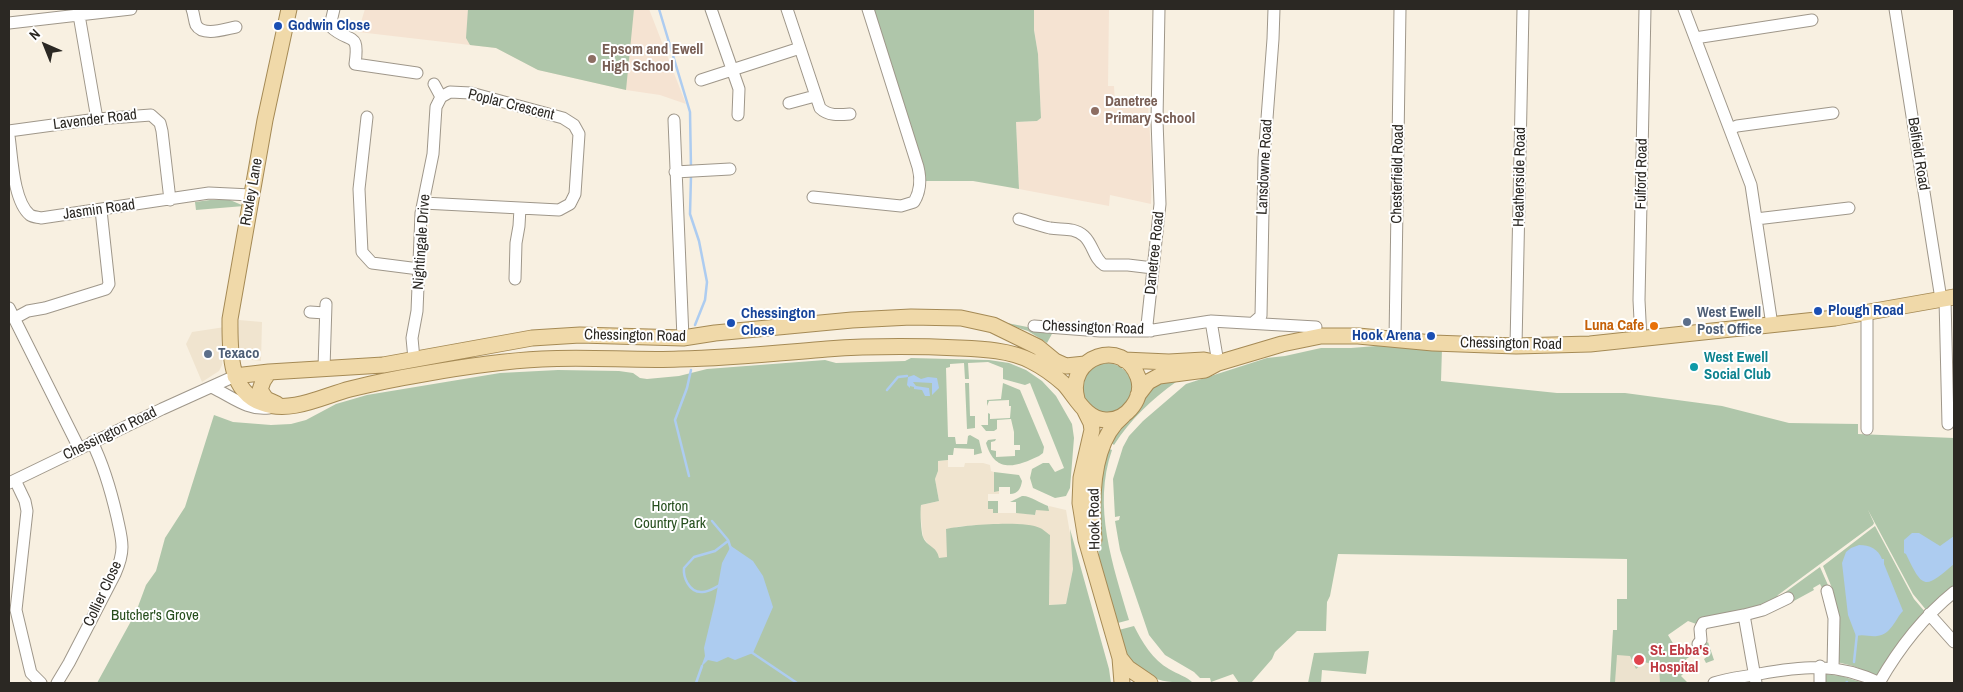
<!DOCTYPE html>
<html>
<head>
<meta charset="utf-8">
<style>
  body { margin:0 }
  #map { position:relative; width:1963px; height:692px; overflow:hidden; background:#f8f0e1; font-family:"Archivo Narrow",sans-serif }
  canvas { display:block }
  .frame { position:absolute; inset:0; border:10px solid #2b2823; pointer-events:none }
  .north { position:absolute; left:20px; top:20px; width:50px; height:50px; -webkit-text-stroke:4px #fff; paint-order:stroke; rotate:316deg; font-size:14px; font-weight:700; line-height:20px; text-align:center; color:#2b2823 }
  .north::after { content:''; display:block; margin:auto; width:18px; height:22px; background:#2b2823; clip-path:polygon(50% 0,100% 100%,50% 72%,0 100%) }
</style>
</head>
<body>
<div id="map">
<canvas width="1963" height="692"></canvas>
<div class="frame"></div>
<div class="north">N</div>
</div>
<script>
const g = document.querySelector('canvas').getContext('2d');
g.lineJoin = 'round';
function paint(path, color) { g.fillStyle = color; g.fill(path, 'evenodd'); }
function stroke(path, color, width, dash) { g.strokeStyle = color; g.lineWidth = width; g.lineCap = dash ? 'butt' : 'round'; g.setLineDash(dash || []); g.stroke(path); }
function drawText(font, color, halo, rows, align = 'center') {
  g.font = font + ' "Archivo Narrow",sans-serif'; g.lineWidth = 4; g.setLineDash([]); g.textBaseline = 'middle'; g.strokeStyle = halo; g.fillStyle = color; for (const [text, x, y, turn = 0] of rows) {
    g.save(); g.translate(x, y); g.rotate((+turn || 0) * Math.PI / 180); g.textAlign = isNaN(turn) ? turn : align; if (halo) g.strokeText(text, 0, 0); g.fillText(text, 0, 0); g.restore();
  }
}
const built = new Path2D(`
  M239 320 262 322 261 361 252 360 246 355 237 345Z
  M225 327 222 365 219 371 202 382 186 344 192 332Z
  M948 460V467H964L965 463H983L990 465 991 471 994 472V491H999V494H988V509H993V513H1020L1035 515 1036 510 1049 509V506L1066 510 1072 545 1073 569 1066 604 1049 605 1050 535 1019 524 963 526 946 529 948 558 939 559 923 537 920 510 921 505 939 501 935 479 938 471V461Z`);
const education = new Path2D(`
  M365 9H649L686 104 660 95 626 90 538 70 496 48 358 32Z
  M1034 9H1109L1108 86H1114L1115 104 1148 103 1152 169 1151 204 1110 195 1109 206 1019 189 1016 122 1037 121 1041 118 1038 54 1034 30Z`);
const medical = new Path2D(`
  M1617 637 1659 667 1660 683H1615Z`);
const green = new Path2D(`
  M468 9H634L626 90 538 70 496 48 470 45 466 38Z
  M870 9H1034V30L1038 54 1041 118 1037 121 1016 122 1019 189 973 181H922Z
  M210 200H230L244 206 196 210 195 202Z
  M1007 323 1053 332 1047 343 1028 331 1006 324Z
  M1389 345 1442 348 1441 381 1557 393H1625L1722 406 1789 423 1858 424V434L1954 438V590L1927 611 1913 594 1868 510 1874 523 1873 525 1778 595 1775 600 1767 605 1699 625 1688 621 1668 635 1674 645 1679 642 1683 647 1679 650 1684 657 1689 654 1691 656 1686 659 1688 663 1679 669 1683 674 1681 676 1688 683H1660L1659 670 1652 664 1644 662 1636 669 1630 656 1617 655 1615 683H1610L1613 630H1617V599H1627V559L1338 554 1330 596 1327 602 1326 631H1297L1275 652 1272 659 1251 683H1239L1233 674 1211 682 1210 678H1200L1194 672 1165 655 1149 635 1120 550 1115 521 1119 520 1120 516 1115 517 1113 479 1123 447 1129 436 1143 421 1186 384 1267 358 1285 356 1321 348H1351Z
  M911 358 989 360 1009 363 1026 370 1042 381 1056 396 1072 424 1074 438 1070 488 1066 496 1055 498 1033 488 1030 478 1032 469 1043 463H1049L1055 472 1064 468 1030 383 1025 385 1003 379V368L988 362 968 363 969 379H965L964 363 950 364V367L946 368 948 437H955L956 444H967L968 436 970 435 979 440 982 453 974 455V449L954 448 953 455H948V460L938 461V471L935 479 939 501 921 505C920 510 921 532 923 537 926 546 937 546 939 558L947 557 946 529C964 525 1025 520 1040 528 1043 529 1047 533 1050 535L1049 605 1066 604 1073 569 1070 529 1109 669 1111 683H97L136 612 146 585 156 571 165 538 185 507 214 415 233 422 271 425 291 424 306 420 336 404 367 395 500 373 558 370 619 371 633 373 640 378 647 379 679 376 707 369 825 360 836 363 905 361Z
  M1082 388a25 25 0 1 1 50 0a25 25 0 1 1-50 0Z
  M1176 379V382C1152 399 1130 420 1114 445L1110 442 1151 386Z
  M965 383H969L970 416H975V428L967 429Z
  M1003 383 1020 390 1044 447 1043 453 1039 456C1016 467 995 474 986 443L988 440 996 439 995 441 991 442V450L996 451V457L1015 456V450H1020V445H1014V432L1011 419 997 420V429L994 431H986L981 425H988V413L990 414V419L1010 418 1011 406H1009V400L989 401 987 406V400L1001 399Z
  M1107 448 1112 450C1092 507 1113 565 1129 620L1114 624 1100 566 1095 518Z
  M994 472 1019 475 1022 481C1021 488 1018 494 1010 494V487H999V491L994 492Z
  M1022 496C1029 495 1040 503 1048 506L1049 511 1036 510 1035 515 1016 513V502H1010Z
  M988 501H998V513H993V509H988Z
  M1875 526 1914 599 1926 613 1879 676 1853 666 1837 662 1831 594 1834 593 1823 566Z
  M1820 567 1831 592H1824L1820 584 1813 588 1814 590 1792 602 1788 596H1780Z
  M1134 626C1142 642 1153 660 1169 669 1177 674 1188 677 1193 683 1164 683 1141 680 1123 653 1119 647 1118 638 1115 631Z
  M1708 642 1714 660 1706 663 1704 659 1708 656 1703 649 1698 652 1697 650Z
  M1369 651 1366 674 1322 670 1321 683H1308L1314 653Z
  M1823 674 1841 676 1864 683H1823Z`);
const water = new Path2D(`
  M914 375 921 379 928 377 937 378 939 388 932 395V383L913 382 916 386 929 388 930 396H925L922 390 914 389V387L910 386V388L907 385 908 377Z
  M1912 533H1919L1940 546 1954 536V564C1925 589 1923 590 1906 554L1904 553V540Z
  M1859 545C1870 545 1878 549 1882 559H1884V564L1903 611C1895 619 1892 634 1877 636 1870 637 1864 634 1856 636L1848 615 1842 563 1846 552 1851 548Z
  M731 546 753 561 763 576 773 607 753 653 735 660 728 657 717 662 708 660 701 667 705 656 704 648 715 602 722 563Z`);
const stream = new Path2D(`
  M659 9 690 112 691 168
  M691 176 690 214 699 241 707 282 705 300 695 325
  M887 390 898 377 907 376
  M689 476 675 420 687 388 691 370
  M712 521 728 540 731 549
  M720 585C714 588 707 593 701 592 689 592 683 577 684 568L694 557 715 551 728 541
  M751 652 797 683
  M1854 662 1857 634
  M696 683 702 666
  M1846 683 1847 682`);
const minor = new Path2D(`
  M192 9C194 14 194 20 196 25 203 37 225 29 236 27
  M334 9 330 26C349 45 360 29 355 64L417 73
  M711 9 739 89 738 115
  M787 9 820 108C828 116 839 115 850 114
  M1684 9 1751 185 1772 325
  M1895 9 1941 299
  M79 15 97 119
  M9 23 131 9
  M1695 38 1812 20
  M701 80 800 48
  M434 84 441 97
  M789 103 815 96
  M367 117 359 189 362 252 372 263 419 269
  M674 120 683 338
  M1730 129 1737 126 1833 113
  M9 131 97 119 151 115 160 123 162 131 170 200
  M9 136C12 156 13 201 30 215 33 217 37 217 41 218L209 193 251 195
  M675 172 730 169
  M813 197 901 206 914 202C920 192 921 179 918 167L868 9
  M423 203 559 210 570 204 575 194 579 134 574 125 563 118 471 93 450 92 441 97
  M1019 219C1030 222 1040 226 1050 228 1062 230 1074 227 1084 236 1093 244 1094 259 1104 265H1128L1153 268
  M1756 219 1849 208
  M515 279 516 243 519 226 520 208
  M1945 299 1948 424
  M9 308 79 448
  M310 312 325 313
  M1867 313V429
  M15 318 28 311 45 308 106 289 109 284 101 210
  M1211 321 1218 363
  M1253 323 1261 316 1264 158 1273 39 1274 9
  M1034 326 1100 331H1147L1211 321 1316 327
  M1151 331 1147 325 1160 204 1157 120 1159 9
  M1395 339 1400 9
  M1641 340 1639 300 1645 9
  M1516 346 1523 9
  M414 359 412 338 417 311 421 213 433 154 436 107 441 97
  M324 368 326 304
  M211 387C230 395 247 411 269 408
  M15 480 25 501 27 511 16 610 30 669 31 673 41 683
  M9 483 162 409 235 376
  M1827 591 1834 618 1833 668
  M1929 614 1954 642
  M1698 644 1701 640 1700 629 1703 623 1744 615
  M1820 666V683
  M57 683 69 663 115 574C119 565 122 557 122 547 122 537 119 527 117 517 111 491 104 466 92 442
  M1714 683C1729 678 1744 677 1759 674 1804 666 1837 662 1880 683
  M1756 683 1744 615 1763 610 1788 598
  M1879 683C1899 648 1922 618 1954 592`);
const major = new Path2D(`
  M289 9 265 120 230 319C230 349 228 391 262 403 291 414 323 396 350 389 374 383 399 378 423 374 462 367 502 361 542 359 588 356 634 361 679 359 729 358 778 353 827 349 871 346 915 346 959 348 983 349 1010 350 1031 361 1043 367 1054 375 1064 384 1076 397 1086 420 1106 420 1127 421 1145 397 1138 377 1124 337 1065 356 1077 399
  M1124 360 1169 362 1204 360 1218 363
  M269 372 263 381 260 390 266 399 277 404
  M235 376 269 372 383 365 532 338 580 335 683 338 715 333 852 320 911 317 961 318 993 325 1038 347 1055 361 1066 366 1085 364
  M1138 395 1148 382 1159 376 1205 370 1218 363 1282 344 1321 336H1358L1433 343 1516 346 1590 344 1835 318 1954 297
  M1085 411 1091 423 1092 430 1081 478 1080 503 1086 540 1120 658 1122 683
  M1094 540C1091 502 1091 442 1123 416
  M1120 658 1128 668 1150 683`);
const markers = [
  [278,26,5,"#1a4fb4"],
  [592,59,5,"#8d6e63"],
  [1095,111,5,"#8d6e63"],
  [1818,311,5,"#1a4fb4"],
  [1687,322,5,"#5c6f8a"],
  [731,323,5,"#1a4fb4"],
  [1654,326,5,"#e8710a"],
  [1431,336,5,"#1a4fb4"],
  [208,354,5,"#5c6f8a"],
  [1694,367,5,"#0f9aa8"],
  [1639,660,6,"#e0444e"]
];
const transitNames = [
  ["Godwin Close",288,26],
  ["Plough Road",1828,311],
  ["Chessington",741,314],
  ["Close",741,331],
  ["Hook Arena",1421,336,"right"]
];
const educationNames = [
  ["Epsom and Ewell",602,50],
  ["High School",602,67],
  ["Danetree",1105,102],
  ["Primary School",1105,119]
];
const streetNames = [
  ["Poplar Crescent",511,105,14],
  ["Lavender Road",95,120,-7],
  ["Belfield Road",1918,154,81],
  ["Lansdowne Road",1265,167,-87],
  ["Chesterfield Road",1398,174,-89],
  ["Fulford Road",1642,174,-89],
  ["Heatherside Road",1520,177,-89],
  ["Ruxley Lane",252,192,-80],
  ["Jasmin Road",99,210,-8],
  ["Nightingale Drive",422,242,-86],
  ["Danetree Road",1155,253,-84],
  ["Chessington Road",1093,328,2],
  ["Chessington Road",635,336,1],
  ["Chessington Road",1511,344,1],
  ["Chessington Road",110,434,-26],
  ["Hook Road",1095,519,-91],
  ["Collier Close",103,594,-65]
];
const serviceNames = [
  ["West Ewell",1697,313],
  ["Post Office",1697,330],
  ["Texaco",218,354]
];
const foodNames = [
  ["Luna Cafe",1644,326]
];
const cultureNames = [
  ["West Ewell",1704,358],
  ["Social Club",1704,375]
];
const parkNames = [
  ["Horton",670,507],
  ["Country Park",670,524],
  ["Butcher's Grove",155,616]
];
const healthNames = [
  ["St. Ebba's",1650,651],
  ["Hospital",1650,668]
];
paint(built, '#f0e4cf');
paint(education, '#f5e3d2');
paint(medical, '#ece2ce');
paint(green, '#afc6aa');
paint(water, '#adccf0');
stroke(stream, '#adccf0', 2.5);
stroke(minor, '#9f978a', 13);
stroke(major, '#a58a55', 17);
stroke(minor, '#fff', 11);
stroke(major, '#f0d9a9', 15);
for (const [x, y, r, color] of markers) { const dot = new Path2D(); dot.arc(x, y, r, 0, 2 * Math.PI); g.fillStyle = color; g.fill(dot); stroke(dot, '#fff', 2); }
drawText('bold 15px', '#164399', '#fff', transitNames, 'left');
drawText('bold 15px', '#785e54', '#fff', educationNames, 'left');
drawText('15px', '#2b2823', '#fff', streetNames);
drawText('bold 15px', '#4e5e75', '#fff', serviceNames, 'left');
drawText('bold 15px', '#c56008', '#fff', foodNames, 'right');
drawText('bold 15px', '#0d838f', '#fff', cultureNames, 'left');
drawText('15px', '#264e1d', '#fff', parkNames);
drawText('bold 15px', '#be3a42', '#fff', healthNames, 'left');
</script>
</body>
</html>
